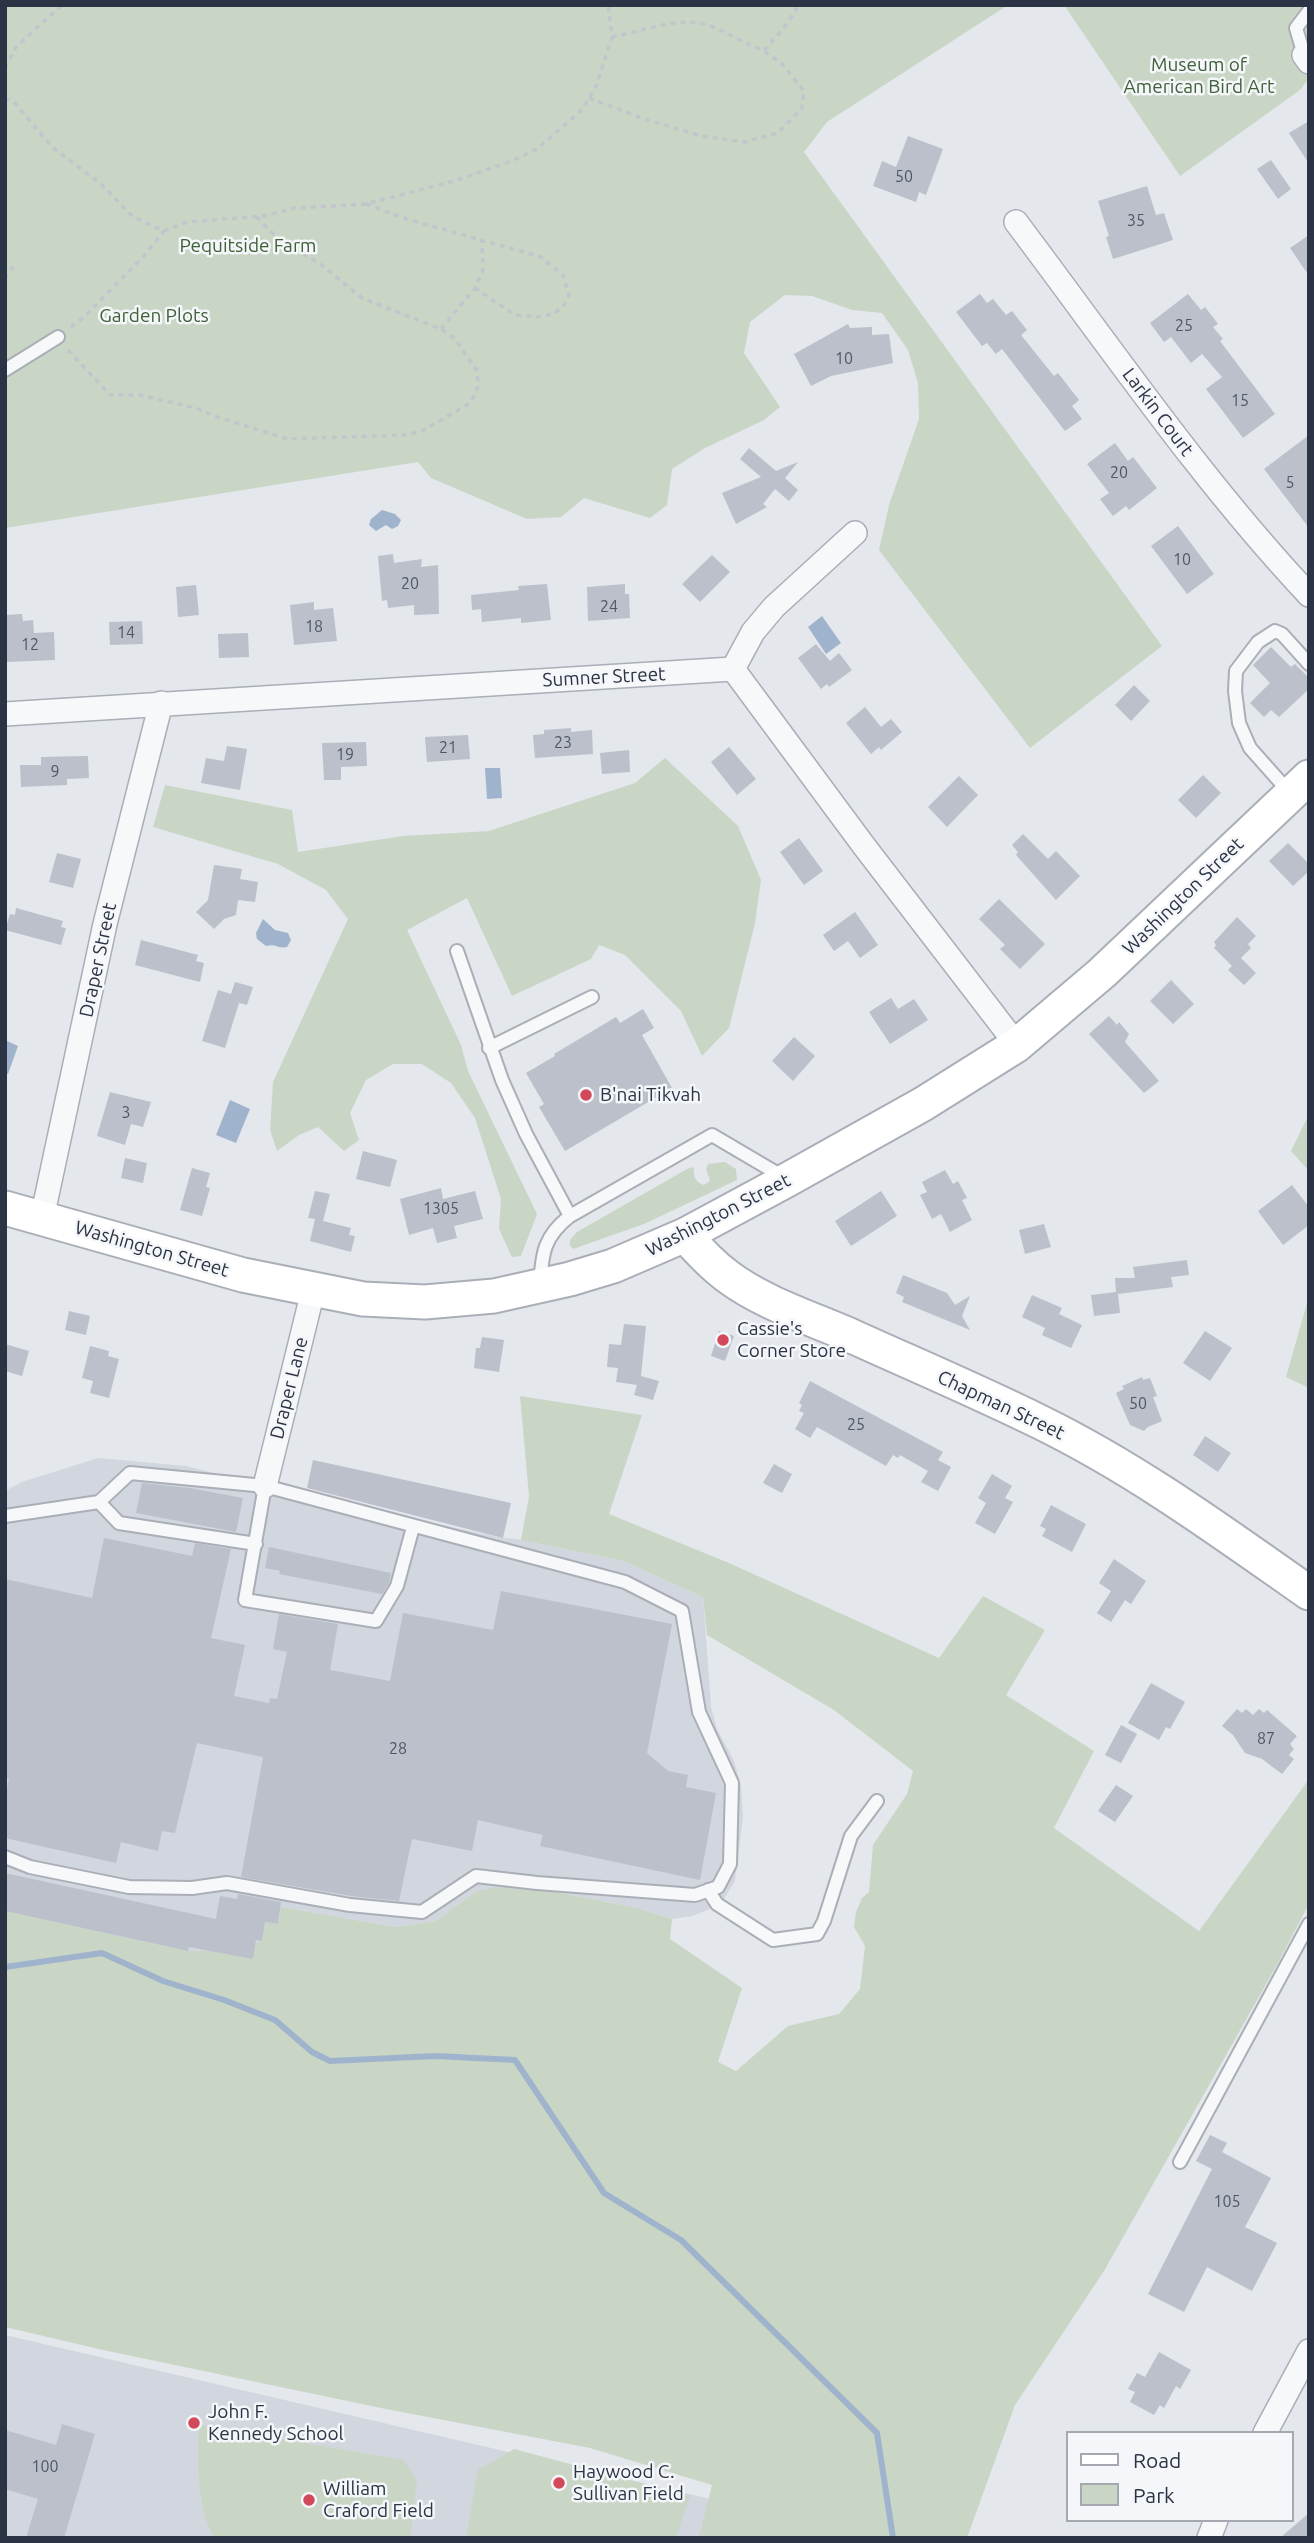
<!DOCTYPE html>
<html>
<head>
<meta charset="utf-8">
<style>
  body { margin:0 }
  #map { position:relative; width:1314px; height:2543px; overflow:hidden; background:#e4e7ec; font-family:Ubuntu,sans-serif }
  canvas { display:block }
  .frame { position:absolute; inset:0; border:7px solid #2b3445; pointer-events:none }
  .legend { position:absolute; left:1066px; top:2431px; width:228px; height:91px; box-sizing:border-box; background:#f4f6f9; border:2px solid #a4a8b1; margin:0; padding:9px 12px; list-style:none; font-size:21px; color:#2b3445 }
  .legend li { display:flex; align-items:center; gap:14px; height:35px }
  .legend b { width:35px; border:2px solid #a4a8b1 }
</style>
</head>
<body>
<div id="map">
<canvas width="1314" height="2543"></canvas>
<div class="frame"></div>
<ul class="legend">
<li><b style="height:9px;background:#fff"></b>Road</li>
<li><b style="height:19px;background:#c9d6c5"></b>Park</li>
</ul>
</div>
<script>
const g = document.querySelector('canvas').getContext('2d');
g.lineJoin = 'round';
function paint(path, color) { g.fillStyle = color; g.fill(path, 'evenodd'); }
function stroke(path, color, width, dash) { g.strokeStyle = color; g.lineWidth = width; g.lineCap = dash ? 'butt' : 'round'; g.setLineDash(dash || []); g.stroke(path); }
function drawText(font, color, halo, rows, align = 'center') {
  g.font = font + ' Ubuntu,sans-serif'; g.lineWidth = 5; g.setLineDash([]); g.textBaseline = 'middle'; g.strokeStyle = halo; g.fillStyle = color; for (const [text, x, y, turn = 0] of rows) {
    g.save(); g.translate(x, y); g.rotate((+turn || 0) * Math.PI / 180); g.textAlign = isNaN(turn) ? turn : align; if (halo) g.strokeText(text, 0, 0); g.fillText(text, 0, 0); g.restore();
  }
}
const built = new Path2D(`
  M98 1458 186 1466 305 1496 503 1538 516 1539 623 1561 703 1597 711 1707 717 1729 734 1761 741 1786 743 1817 735 1881 724 1899 712 1908 692 1916 672 1919 636 1908 556 1892H475L436 1921 396 1927 281 1907 278 1924 265 1922 262 1941 255 1945 213 1951H188L5 1911V1491L22 1482Z
  M5 2335 762 2511 755 2538H5Z`);
const green = new Path2D(`
  M5 5H1008L827 122 804 152 1162 646 1030 748 879 550 889 505 919 419 918 383 908 350 882 313 852 310 812 296 785 295 750 322 744 353 780 407 764 420 705 448 672 469 667 505 650 518 584 498 561 517 527 519 431 478 418 462 5 528Z
  M1064 5H1309V78L1300 90 1180 176Z
  M665 758 738 826 761 880 755 923 729 1028 702 1056 681 1011 625 955 599 945 591 959 512 996 467 898 407 930 461 1045 468 1071 537 1214 521 1256 512 1257 499 1229 501 1199 475 1118 451 1083 422 1064H393L366 1080 350 1113 359 1140 344 1151 318 1127 299 1135 277 1151 270 1130 273 1082 348 919 326 890 278 864 153 827 165 785 292 810 298 852 403 836 489 831 635 783Z
  M1309 1114V1171L1291 1151Z
  M725 1162 736 1169 737 1180 644 1224 573 1249 570 1246V1240L577 1232 687 1169 694 1167C693 1176 695 1182 704 1185L710 1181 706 1169 708 1164Z
  M1309 1296V1388L1286 1377Z
  M520 1396 642 1415 609 1514 729 1563 939 1658 983 1596 1045 1630 1006 1695 1094 1751 1054 1828 1199 1931 1309 1779V1904L1278 1963 1104 2271 1015 2405 967 2538H699L712 2485 590 2448 381 2408 103 2350 5 2327V1911L188 1951C211 1951 242 1952 262 1941L265 1922 278 1924 281 1907 396 1927 436 1921 475 1892 496 1887 556 1892 636 1908 672 1919 670 1939 742 1988 718 2062 736 2071 788 2026 839 2014 860 1989 865 1946 854 1927 856 1912 862 1898 869 1892 873 1845 907 1794 913 1771 834 1710 707 1635 703 1597 623 1561 521 1540 529 1496Z
  M199 2425 403 2460 417 2480 410 2538H214C196 2504 198 2463 199 2425Z
  M514 2449 690 2496 676 2538H466L478 2470Z`);
const water = new Path2D(`
  M382 510 395 514 401 520 398 526 392 529 386 525 376 531 369 525 371 519Z
  M822 616 841 643 826 654 808 627Z
  M485 768H500L502 798 487 799Z
  M263 919 275 930 288 933 291 940 287 947C279 949 275 943 266 946L257 939 256 933Z
  M5 1040 18 1046 8 1074 5 1073Z
  M230 1100 250 1109 236 1143 216 1135Z`);
const stream = new Path2D(`
  M5 1967 102 1953 163 1981 224 2000 275 2020 312 2052 330 2061 436 2056 515 2060 604 2193 681 2240 877 2433 893 2538`);
const building = new Path2D(`
  M1309 121V164L1289 133Z
  M908 136 943 149 926 195 919 192 916 202 873 186 882 161 896 167Z
  M1271 160 1291 189 1278 199 1257 169Z
  M1147 186 1156 215 1164 213 1173 240 1113 259 1106 237 1109 236 1098 201Z
  M1309 235V276L1290 248Z
  M980 294 987 303 993 299 1006 315 1012 311 1027 330 1021 335 1054 376 1058 373 1079 400 1072 406 1082 419 1065 431 1002 349 996 354 987 343 982 346 956 312Z
  M1188 294 1201 310 1205 307 1218 324 1213 327 1223 339 1220 341 1275 414 1243 438 1206 389 1222 377 1202 354 1191 363 1171 337 1164 342 1150 323Z
  M848 324 850 328 872 327V335L889 334 893 363 831 376 811 386 794 354Z
  M1309 435V528L1264 469Z
  M1115 443 1128 461 1133 457 1157 488 1129 510 1126 506 1113 516 1100 499 1109 493 1087 464Z
  M749 448 776 471 798 462 785 478 798 490 789 501 775 489 763 504 767 507 736 524 722 493 761 477 740 459Z
  M1178 526 1214 574 1187 594 1151 546Z
  M393 554 394 563 422 559 421 567 438 565 439 614 414 615V605L388 608 387 600 382 601 378 556Z
  M712 555 730 572 700 602 682 584Z
  M547 584 551 620 521 623V618L482 622 481 609 472 610 471 595 519 590 518 586Z
  M625 584V594H629L630 618 588 621 587 587Z
  M196 585 199 615 178 617 176 587Z
  M314 602V610L333 608 337 641 294 645 290 605Z
  M22 614 23 621 33 620 34 633 54 632 55 660 7 662V657H5V615Z
  M142 621 143 644 110 645 109 622Z
  M248 633 249 657 219 658 218 634Z
  M816 644 830 661 839 653 852 670 829 687 827 684 821 689 798 658Z
  M1271 647 1291 667 1295 664 1309 678V689L1279 717 1271 710 1264 717 1250 703 1270 683 1253 665Z
  M1134 685 1150 701 1131 721 1115 705Z
  M865 707 881 727 891 719 902 732 881 750 879 747 871 754 846 723Z
  M571 728V732L592 730 593 754 535 758 533 735 544 734V730Z
  M468 735 470 759 427 762 425 737Z
  M366 742 367 766 341 767V780H324L322 743Z
  M227 746 247 749 240 790 201 783 206 758 224 761Z
  M729 747 756 779 737 795 711 762Z
  M629 750 630 772 602 774 600 753Z
  M88 756 89 778 67 779V785L21 787 20 765H41V757Z
  M1203 775 1221 793 1196 818 1178 800Z
  M959 776 978 795 947 827 928 807Z
  M1023 834 1048 859 1056 851 1080 876 1056 900 1016 855 1018 852 1012 845Z
  M799 838 823 871 804 885 780 852Z
  M1288 843 1309 864V871L1293 886 1269 861Z
  M57 853 81 859 73 888 49 882Z
  M214 865 242 869 240 879 258 882 255 902 238 900 236 915 224 919 214 929 196 912 208 900Z
  M999 899 1045 944 1020 969 1000 949 1005 945 979 919Z
  M16 908 63 921 61 927 66 928 61 945 5 930 10 914 15 915Z
  M855 912 878 945 860 958 848 941 834 951 823 935Z
  M1237 917 1256 936 1248 944 1251 948 1241 958 1256 973 1244 985 1228 970 1232 966 1214 948 1216 945 1214 942Z
  M141 940 198 955 196 961 204 963 200 982 135 965Z
  M1171 980 1194 1004 1173 1024 1150 1001Z
  M235 982 253 987 247 1005 239 1003 225 1048 202 1041 218 990 231 994Z
  M891 998 898 1009 914 999 928 1020 890 1044 869 1012Z
  M643 1009 654 1028 642 1035 672 1088 565 1151 539 1107 544 1104 526 1073 555 1056 554 1054 616 1017 620 1023Z
  M1109 1016 1117 1025 1119 1022 1129 1034 1125 1042 1159 1081 1144 1093 1089 1034Z
  M794 1037 815 1056 793 1081 772 1061Z
  M110 1092 151 1102 143 1127 131 1124 125 1145 97 1136Z
  M363 1151 397 1160 390 1187 356 1179Z
  M125 1158 147 1163 143 1183 121 1178Z
  M192 1168 210 1173 206 1187 210 1188 202 1216 180 1210Z
  M945 1170 953 1184 958 1181 967 1198 962 1200 972 1220 950 1232 941 1214 932 1219 920 1195 927 1192 922 1182Z
  M1292 1185 1309 1207V1225L1283 1245 1258 1211Z
  M441 1188 443 1199 475 1191 483 1219 454 1226 457 1238 437 1243 433 1228 409 1235 400 1199Z
  M315 1191 330 1194 323 1221 351 1228 349 1235 355 1236 351 1252 310 1241 315 1219 308 1218Z
  M881 1191 897 1216 851 1246 835 1221Z
  M1044 1224 1051 1247 1025 1254 1019 1230Z
  M1187 1260 1189 1275 1171 1277 1173 1287 1118 1294 1120 1313 1094 1316 1091 1295 1116 1292 1115 1278H1135L1133 1267Z
  M903 1275 947 1293 955 1305 970 1296 962 1316 970 1330 902 1302 904 1297 896 1293Z
  M1032 1295 1062 1308 1059 1314 1082 1325 1071 1348 1042 1335 1045 1328 1022 1317Z
  M69 1311 90 1316 86 1335 65 1330Z
  M624 1324 646 1326 641 1376 659 1381 653 1400 634 1395 637 1385 616 1382 618 1368 607 1367 609 1344 621 1345Z
  M719 1331 734 1336 725 1361 711 1356Z
  M1205 1331 1232 1348 1210 1381 1183 1363Z
  M482 1337 504 1340 499 1372 474 1368 476 1348H480Z
  M5 1344 29 1351 22 1376 5 1371Z
  M90 1346 109 1351 108 1356 119 1359 109 1398 90 1393 93 1381 82 1378Z
  M1142 1377 1143 1380 1150 1378 1157 1396 1153 1397 1162 1421 1148 1427 1144 1431 1130 1425 1116 1393 1124 1389 1122 1386Z
  M810 1381 943 1452 938 1460 951 1467 938 1491 921 1482 928 1471 900 1455 898 1458 893 1455 886 1466 817 1427 810 1438 795 1429 804 1413 799 1411 802 1405 799 1403Z
  M1205 1436 1231 1453 1218 1472 1193 1455Z
  M313 1460 511 1503 503 1538 307 1488Z
  M774 1464 792 1474 782 1493 763 1483Z
  M992 1474 1012 1486 1005 1498 1013 1502 995 1534 975 1523 986 1503 978 1498Z
  M142 1483 190 1488 243 1498 236 1532 136 1513Z
  M1051 1505 1086 1524 1072 1552 1042 1536 1046 1529 1040 1526Z
  M104 1538 192 1556 195 1543 231 1549 211 1638 245 1645 234 1696 269 1703 270 1698 277 1699 287 1652 273 1649 279 1614 338 1624 330 1670 390 1681 403 1613 493 1630 501 1591 672 1624 647 1753 668 1771 688 1775 686 1787 716 1793 700 1880 540 1846 543 1835 478 1820 472 1851 412 1839 399 1901 351 1896 241 1877 263 1757 197 1743 175 1833 162 1831 158 1851 121 1842 116 1863 5 1838V1796L9 1779 5 1778V1579L92 1598Z
  M269 1547 391 1573 389 1583 382 1594 279 1574 280 1571 265 1568Z
  M1114 1559 1146 1581 1131 1604 1125 1600 1111 1622 1097 1613 1111 1591 1099 1583Z
  M1151 1683 1185 1702 1170 1729 1166 1727 1159 1740 1128 1723Z
  M1237 1709 1242 1713 1246 1709 1253 1715 1259 1709 1264 1713 1267 1710 1297 1736 1290 1744 1294 1749 1289 1755 1294 1759 1282 1774 1262 1759 1245 1753 1233 1735 1222 1726Z
  M1121 1725 1137 1734 1121 1763 1105 1755Z
  M1116 1785 1133 1796 1115 1822 1098 1811Z
  M5 1873 216 1919 220 1896 237 1899 238 1894 281 1902 278 1924 265 1922 262 1941 256 1940 253 1959 189 1947 188 1951 5 1911Z
  M1210 2135 1227 2143 1222 2152 1271 2178 1245 2227 1277 2243 1252 2291 1207 2267 1184 2312 1148 2294 1212 2169 1196 2161Z
  M1159 2352 1191 2370 1180 2389 1176 2386 1164 2408 1160 2405 1154 2415 1130 2402 1135 2392 1128 2389 1137 2373 1145 2377Z
  M62 2424 95 2434 64 2538H26L38 2499 5 2489V2430L56 2445Z
  M1309 2513V2538H1280Z`);
const path = new Path2D(`
  M612 37C638 32 672 19 698 23 722 27 741 43 764 51L786 25 799 5
  M5 68 16 47 62 5
  M5 98 14 102 52 147 101 184 133 217 164 231 187 222 263 216 295 208 366 204 454 181 509 162 537 149 583 109 597 84 612 37 608 5
  M589 98 647 120 702 136 744 142 778 133 802 108 804 91 782 64 764 51
  M366 204 407 219 541 257 563 275 569 295 565 304 554 314 536 317 515 315 475 288
  M5 279 16 262
  M71 327 84 317 143 257 164 231
  M441 329 475 288 483 270 482 241
  M68 350 110 395H140L157 399 196 408 217 417 288 439 404 435 420 432 467 405 475 395 478 386 477 371 454 338 441 329 362 298 318 262 282 243 257 217`);
const lane = new Path2D(`
  M1304 55 1296 28 1309 11
  M5 370 58 337
  M1290 793 1250 748 1239 723 1235 691 1236 671 1258 642 1275 631 1282 634 1309 664
  M457 951 502 1080 526 1134 570 1216
  M489 1048 592 997
  M540 1285C542 1253 544 1236 570 1216L712 1135 785 1178
  M265 1486 245 1600 376 1621 397 1586 413 1527
  M99 1502 119 1523 256 1544
  M5 1516 99 1502 130 1473 265 1486 625 1582 682 1611 699 1712 732 1783 730 1864 718 1887 695 1895 537 1883 476 1876 422 1912 350 1905 227 1883 192 1888 129 1887 30 1867 5 1857
  M708 1890 717 1904 773 1940 817 1934 824 1921 851 1836 877 1801
  M1180 2162 1309 1924`);
const street = new Path2D(`
  M1304 55 1309 62
  M1016 222C1111 348 1201 480 1309 595
  M733 669 753 632 774 607 855 533
  M5 714 733 669 864 846 1017 1045
  M42 1218 105 924 161 703
  M265 1486 313 1291
  M1265 2433 1309 2351
  M1209 2538 1216 2520`);
const secondary = new Path2D(`
  M5 1208 243 1275 363 1299 425 1302 494 1296 570 1279 613 1266 685 1235 787 1180 923 1104 1017 1045 1102 973 1309 777
  M685 1235C698 1250 711 1264 727 1276 764 1304 814 1319 856 1338 918 1366 979 1392 1040 1422 1136 1469 1222 1532 1309 1593`);
const markers = [
  [586,1095,7,"#d1495b"],
  [723,1340,7,"#d1495b"],
  [194,2423,7,"#d1495b"],
  [559,2483,7,"#d1495b"],
  [309,2500,7,"#d1495b"]
];
const numberNames = [
  ["50",904,177],
  ["35",1136,221],
  ["25",1184,326],
  ["10",844,359],
  ["15",1240,401],
  ["20",1119,473],
  ["5",1290,483],
  ["10",1182,560],
  ["20",410,584],
  ["24",609,607],
  ["18",314,627],
  ["14",126,633],
  ["12",30,645],
  ["23",563,743],
  ["21",448,748],
  ["19",345,755],
  ["9",55,772],
  ["3",126,1113],
  ["1305",441,1209],
  ["50",1138,1404],
  ["25",856,1425],
  ["87",1266,1739],
  ["28",398,1749],
  ["105",1227,2202],
  ["100",45,2467]
];
const parkNames = [
  ["Museum of",1199,65],
  ["American Bird Art",1199,87],
  ["Pequitside Farm",248,246],
  ["Garden Plots",154,316]
];
const streetNames = [
  ["Larkin Court",1158,412,53],
  ["Sumner Street",604,677,-3],
  ["Washington Street",1183,896,-44],
  ["Draper Street",98,960,-78],
  ["Washington Street",718,1215,-27],
  ["Washington Street",152,1249,16],
  ["Draper Lane",289,1388,-76],
  ["Chapman Street",1001,1405,25]
];
const poiNames = [
  ["B'nai Tikvah",600,1095],
  ["Cassie's",737,1329],
  ["Corner Store",737,1351],
  ["John F.",208,2412],
  ["Kennedy School",208,2434],
  ["Haywood C.",573,2472],
  ["Sullivan Field",573,2494],
  ["William",323,2489],
  ["Craford Field",323,2511]
];
paint(built, '#d2d6de');
paint(green, '#c9d6c5');
paint(water, '#9fb4cc');
stroke(stream, '#9fb4cc', 6);
paint(building, '#bbc0ca');
stroke(lane, '#a9aeb7', 16);
stroke(street, '#a9aeb7', 26);
stroke(secondary, '#a9aeb7', 37);
stroke(path, '#c2c5cb', 3.5, [5, 5]);
stroke(lane, '#f7f8fa', 12);
stroke(street, '#f7f8fa', 23);
stroke(secondary, '#fff', 33);
for (const [x, y, r, color] of markers) { const dot = new Path2D(); dot.arc(x, y, r, 0, 2 * Math.PI); g.fillStyle = color; g.fill(dot); stroke(dot, '#f4f6f9', 2.5); }
drawText('16px', '#4f5766', null, numberNames);
drawText('19px', '#3f6138', '#f4f6f9', parkNames);
drawText('19px', '#2b3445', '#f4f6f9', streetNames);
drawText('19px', '#2b3445', '#f4f6f9', poiNames, 'left');
</script>
</body>
</html>
